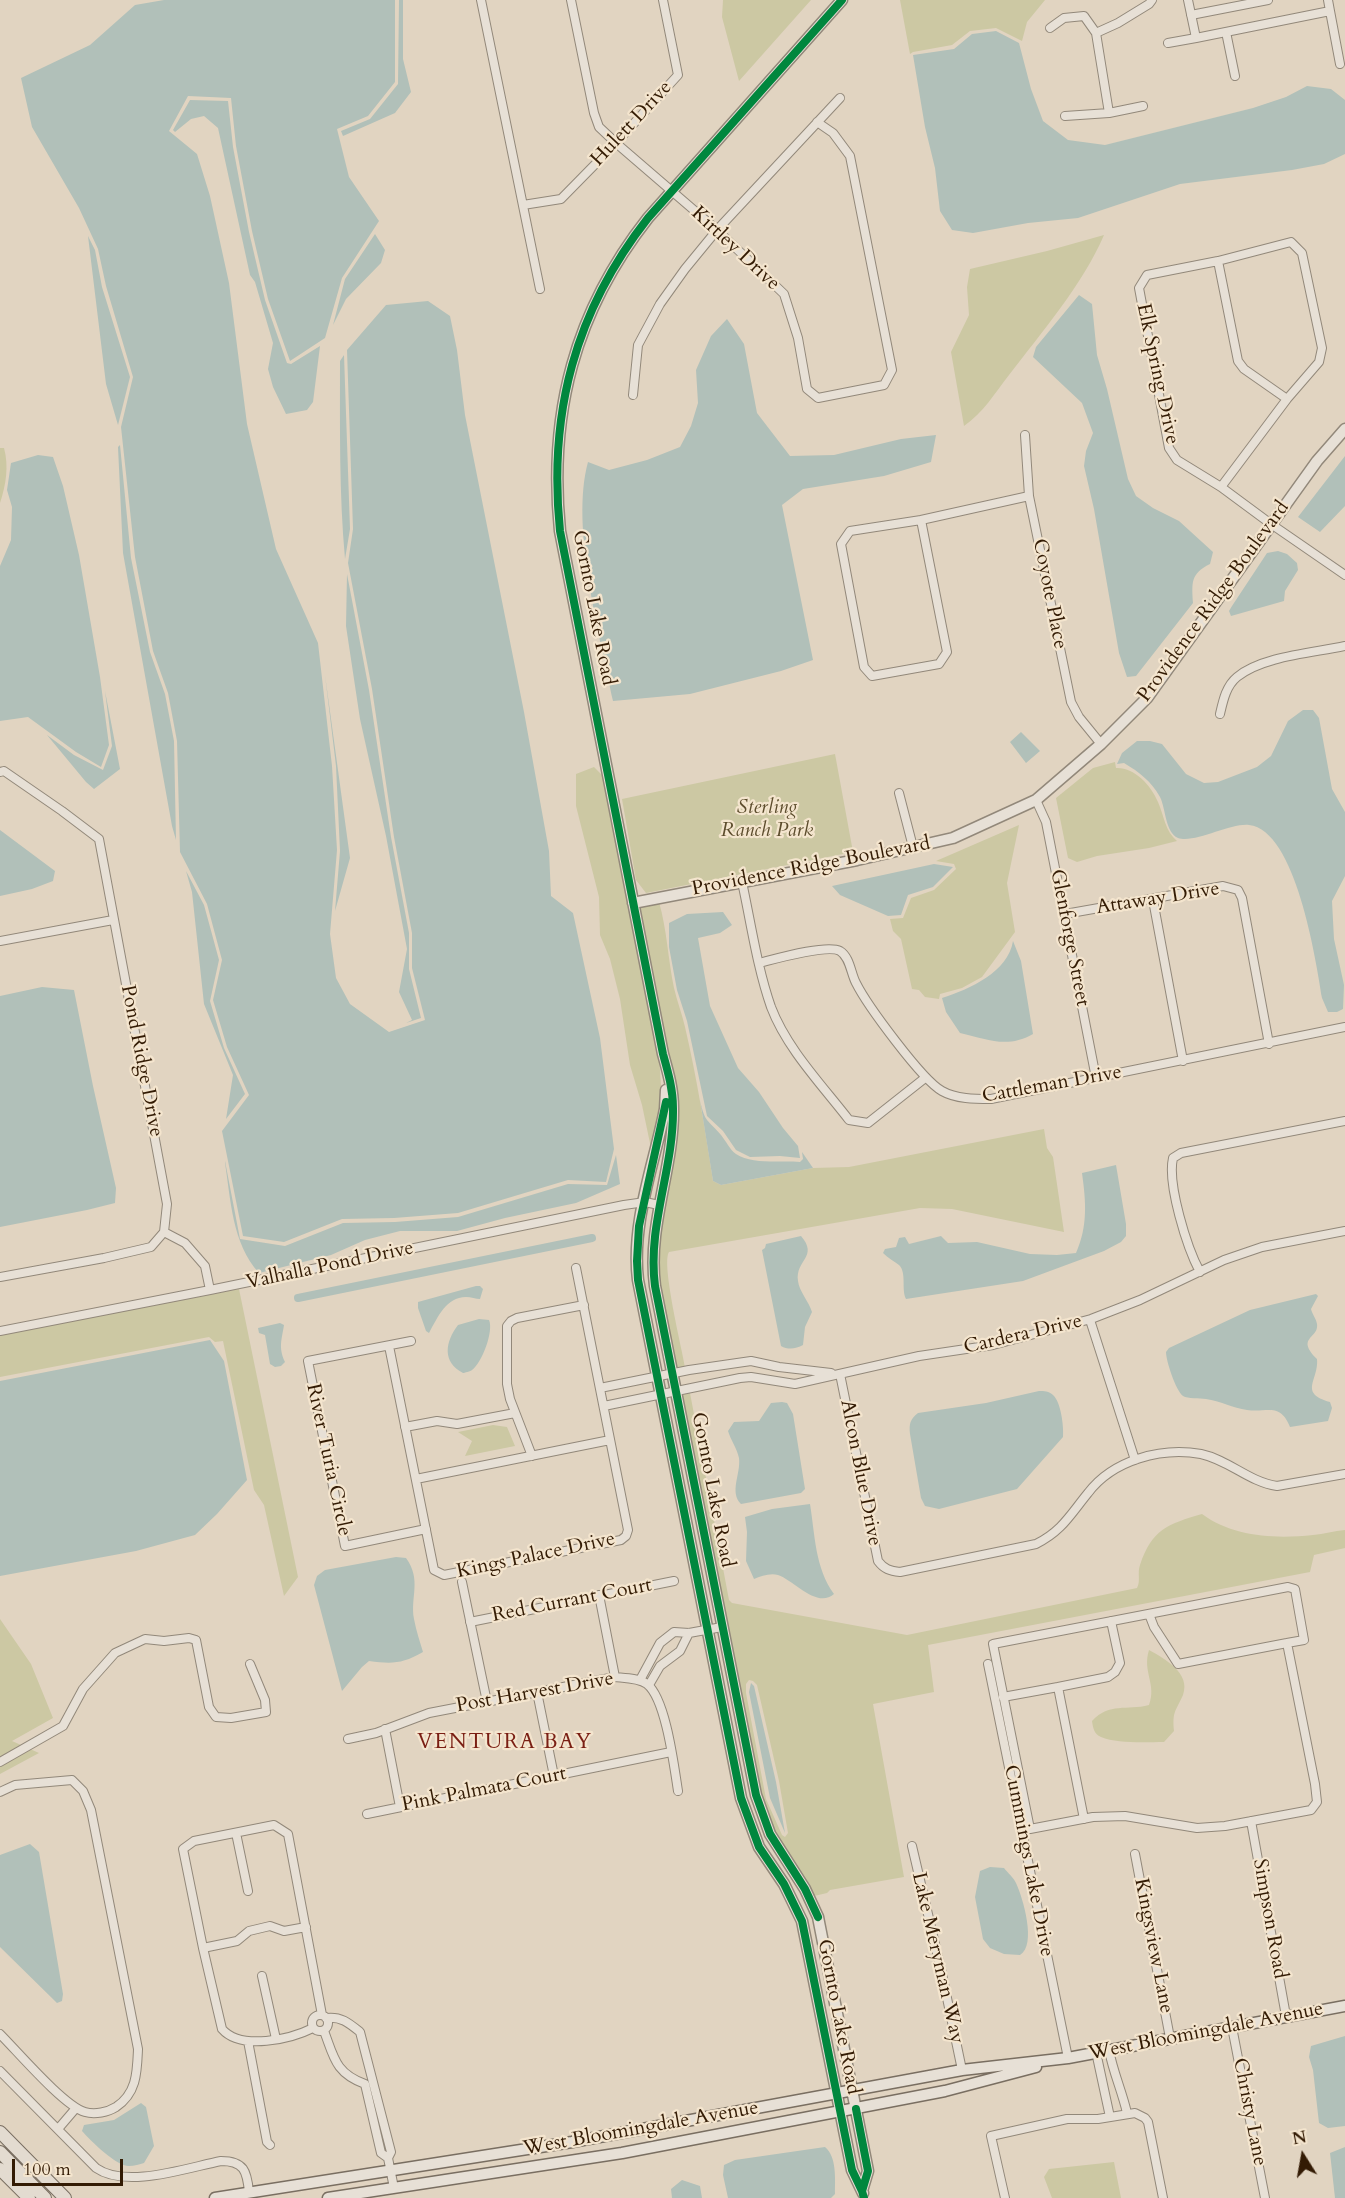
<!DOCTYPE html>
<html>
<head>
<meta charset="utf-8">
<style>
  body { margin:0 }
  #map { position:relative; width:1345px; height:2198px; overflow:hidden; background:#e1d4c1; font-family:Cardo,serif }
  canvas { display:block }
  .north { position:absolute; left:1273px; top:2126px; width:60px; height:60px; -webkit-text-stroke:4px #f4e5ce; paint-order:stroke; rotate:349deg; font-size:16px; font-weight:700; line-height:24px; text-align:center; color:#331b04 }
  .north::after { content:''; display:block; margin:auto; width:21px; height:27px; background:#331b04; clip-path:polygon(50% 0,100% 100%,50% 72%,0 100%) }
  .scale { position:absolute; left:12px; top:2159px; width:111px; height:27px; box-sizing:border-box; border:3px solid #331b04; border-top:0; padding-left:8px; font-size:18px; line-height:21px; white-space:nowrap; color:#331b04; -webkit-text-stroke:4px #f4e5ce; paint-order:stroke }
</style>
</head>
<body>
<div id="map">
<canvas width="1345" height="2198"></canvas>
<div class="north">N</div>
<div class="scale">100 m</div>
</div>
<script>
const g = document.querySelector('canvas').getContext('2d');
g.lineJoin = 'round';
function paint(path, color) { g.fillStyle = color; g.fill(path, 'evenodd'); }
function stroke(path, color, width, dash) { g.strokeStyle = color; g.lineWidth = width; g.lineCap = dash ? 'butt' : 'round'; g.setLineDash(dash || []); g.stroke(path); }
function drawText(font, color, halo, rows, align = 'center') {
  g.font = font + ' Cardo,serif'; g.lineWidth = 4.5; g.setLineDash([]); g.textBaseline = 'middle'; g.strokeStyle = halo; g.fillStyle = color; for (const [text, x, y, turn = 0] of rows) {
    g.save(); g.translate(x, y); g.rotate((+turn || 0) * Math.PI / 180); g.textAlign = isNaN(turn) ? turn : align; if (halo) g.strokeText(text, 0, 0); g.fillText(text, 0, 0); g.restore();
  }
}
const green = new Path2D(`
  M723 0H811L739 81 722 17Z
  M900 0H1045L1027 22 1022 41 996 28 970 31 952 45 913 52 910 54Z
  M1104 235C1083 284 1042 332 1009 375 995 393 983 413 964 426L951 352 969 315 967 287 970 269 1047 251Z
  M0 448H4C9 466 6 485 0 503Z
  M835 754 853 852 646 893 636 880 622 799Z
  M1115 762 1116 768C1134 767 1151 785 1158 802 1164 816 1165 831 1177 841L1149 848 1097 856 1077 862 1068 858 1056 798 1093 768Z
  M594 767 605 778 659 1055 662 1102 651 1148 642 1105 630 1065 620 999 610 959 600 935 599 897 576 806V774Z
  M1019 825 1007 883 1015 932 982 977 962 988 940 994 939 999 925 997 919 990 912 989 901 939 893 931 890 919 903 918 911 898 934 890 956 869 954 864 936 861Z
  M659 902C667 930 668 959 674 988 677 1001 682 1014 685 1027 697 1078 705 1130 713 1181L721 1185 813 1168 849 1167 1044 1129 1047 1148 1053 1157 1064 1232 952 1209 920 1208 669 1252C661 1264 682 1348 685 1367L676 1369 659 1285 656 1250 670 1167 667 1053 638 906Z
  M239 1289 298 1577 284 1596 264 1505 254 1490 223 1341 215 1342 209 1337 0 1377V1335Z
  M690 1393 729 1600 732 1603 907 1635 1137 1588C1141 1581 1137 1573 1140 1565 1152 1529 1168 1524 1202 1514 1233 1537 1275 1539 1313 1535 1324 1534 1334 1531 1345 1530V1548L1314 1555 1310 1572 928 1645 934 1692 873 1704 904 1877 830 1890 827 1893 814 1896 774 1832 763 1806 681 1395ZM749 1680 753 1681 757 1685 779 1781 788 1833 785 1837 782 1835 766 1799 746 1693V1684Z
  M493 1425 507 1427 515 1446 465 1456 472 1441 458 1432Z
  M0 1619 31 1664 53 1718 12 1741 39 1753 0 1774Z
  M1149 1650C1165 1659 1191 1673 1183 1695 1176 1711 1172 1711 1174 1731L1164 1742C1147 1742 1117 1744 1101 1737 1094 1734 1093 1728 1092 1721 1110 1702 1126 1711 1149 1705 1157 1684 1142 1672 1149 1650Z
  M1114 2162 1121 2198H1052L1044 2177 1049 2169Z`);
const water = new Path2D(`
  M164 0H395V82L368 116 337 129 349 177 379 221 342 278 325 338 290 361 268 299 252 231 236 146 231 98 188 96 169 131 197 154 210 196 229 283 247 424 276 549 318 643 332 766 337 850 330 934 336 978 350 1004 389 1032 425 1020 412 968V933L394 837 372 689 348 563 353 529 347 350 386 305 428 301 450 316 457 350 465 415 524 712 549 851 551 896 573 913 600 1038 614 1149 606 1182 568 1180 458 1213 394 1218 342 1219 284 1242 243 1236 222 1131 249 1095 227 1047 213 1000 222 960 207 904 180 852 177 741 168 693 153 651 135 557 121 427 133 377 106 286 98 249 79 208 32 127 21 78 90 45 135 5Z
  M399 0H403V59L411 92 395 113 343 136 341 131 370 119 398 84Z
  M996 31 1019 43 1031 89 1043 121 1068 140 1105 145 1253 108 1286 97 1307 86 1331 89 1345 100V154L1324 164 1292 170 1180 184 1078 218 1028 223 973 233 952 230 940 211 935 168 925 127 913 55 954 49 972 34Z
  M190 100 228 101 233 147 249 232 265 300 287 363 291 364 320 346 313 402 307 410 286 414 273 387 268 369 273 343 255 282 250 275 218 128 204 116 191 119 175 132 173 130Z
  M375 234 385 250 381 263 346 299 333 325 345 279Z
  M88 236 95 250 102 287 130 377 118 425 106 384Z
  M1079 295 1092 304 1097 355 1107 389 1128 479 1136 496 1153 508 1179 521 1213 552 1210 564C1190 574 1192 583 1193 603L1136 676 1127 677 1119 653 1094 509 1084 466 1086 451 1093 433 1082 403 1033 357 1036 347Z
  M727 319 744 344 757 413 790 456 834 455 901 439 936 435 931 462 884 476 803 489 782 505 813 660 781 671 690 694 613 701C600 635 570 527 588 462L609 470 647 460 680 447 691 426 698 403 696 370 711 336Z
  M344 355 350 529 345 559C339 494 340 427 340 361Z
  M120 445 131 558 150 652 165 694 174 741 176 840 172 826 123 553 118 447Z
  M38 455 53 457 63 486 79 555 100 677 109 745 101 767 76 752 28 717 0 721V566L11 540 12 507 7 490 11 463Z
  M1345 456V506L1320 532 1298 517Z
  M1278 551 1287 554 1297 563 1298 570 1285 591 1284 601 1231 616 1229 611 1232 606 1267 553Z
  M347 574 369 690 391 837 409 933V969L421 1018 406 1023 412 1020 399 992 407 949 386 836 360 719 346 626Z
  M325 675 350 858 335 911 340 851 336 766Z
  M105 691 120 769 94 789 86 782 47 735 74 755 103 770 112 746Z
  M1303 710H1313L1319 718 1332 789 1345 812V876L1332 901 1334 939 1344 985 1343 1009 1337 1012H1328L1322 998C1316 960 1296 830 1249 825 1230 823 1194 844 1178 838 1165 832 1166 809 1160 797 1151 781 1139 772 1124 763L1117 764 1122 753 1137 741H1150L1162 744 1186 774 1204 783 1218 782 1257 767 1271 756 1288 721Z
  M1021 732 1040 751 1026 763 1010 742Z
  M0 830 55 871 53 881 32 889 0 896Z
  M934 864 953 867 933 887 908 895 901 915 888 916 840 895 832 886Z
  M186 871 204 905 219 960 210 1001 224 1048 245 1094 226 1119 233 1075 204 1004 192 892Z
  M723 912 732 925 720 933 698 938 710 1006 738 1068 759 1092 783 1128 798 1146 800 1158 780 1156 750 1157 736 1150 723 1131 707 1116 687 1021 677 990 669 947V923L687 914Z
  M1013 941 1021 961 1033 1034C1007 1049 987 1039 960 1033L946 1012 942 998C970 989 1008 972 1013 941Z
  M42 987 74 990 93 1086 116 1188 115 1203 87 1210 0 1227V996Z
  M700 1100C705 1124 708 1119 721 1135 726 1141 730 1150 736 1154 752 1165 781 1160 800 1162L803 1159 802 1152 813 1168 721 1185 713 1181Z
  M616 1155 620 1184 576 1203 505 1218 457 1231H400L365 1240 331 1255 259 1273C232 1243 231 1201 225 1163V1161L240 1239 285 1246 343 1223 395 1222 458 1217 568 1184 607 1185Z
  M1116 1165 1126 1224V1236L1121 1242 1104 1251 1023 1281 906 1299C901 1289 907 1273 899 1265 894 1261 888 1258 883 1253L885 1249 896 1247 899 1238 905 1237 909 1244 941 1236 948 1243 977 1242 1030 1254 1057 1255 1076 1253C1088 1226 1086 1202 1082 1173Z
  M801 1236C819 1257 795 1260 798 1281 799 1291 809 1302 812 1312L805 1327 803 1345C796 1349 788 1350 781 1346L762 1250 765 1248 766 1244Z
  M476 1286H480L483 1289 480 1299C476 1299 471 1297 466 1297 446 1297 438 1317 429 1333L426 1331 418 1308V1302Z
  M1316 1294 1318 1296 1311 1309C1312 1314 1316 1318 1317 1324 1319 1339 1295 1337 1317 1359 1319 1380 1298 1393 1330 1402L1332 1408 1328 1421 1290 1427C1280 1402 1267 1413 1247 1410 1233 1408 1220 1401 1206 1399 1199 1398 1188 1399 1183 1396 1176 1391 1166 1361 1166 1352L1169 1348 1250 1310Z
  M479 1319 489 1320C494 1331 482 1363 472 1370 471 1371 464 1373 463 1373 442 1362 445 1342 458 1325Z
  M280 1323 284 1325C282 1339 278 1347 285 1362L281 1366 275 1367 270 1364 265 1335 259 1333 258 1328Z
  M210 1340 224 1361 247 1480 217 1514 195 1535 136 1551 0 1576V1381Z
  M1039 1391C1044 1391 1049 1391 1053 1395 1061 1402 1064 1427 1063 1437L1017 1489 939 1509 925 1506 921 1498 910 1434C909 1424 910 1419 918 1413L986 1403Z
  M782 1402 787 1403 793 1414 805 1489 801 1493 741 1504C729 1492 741 1474 739 1458 737 1448 731 1441 728 1431L734 1422 759 1421 771 1403Z
  M810 1504C815 1535 815 1568 834 1594 817 1609 795 1581 778 1575 770 1573 761 1576 754 1579L746 1561 747 1532 745 1517 772 1509Z
  M396 1557 406 1558C422 1580 410 1597 414 1619 416 1630 420 1642 423 1652 402 1664 392 1664 369 1661L362 1667 342 1691 314 1585 317 1576 325 1570Z
  M751 1683 754 1686 776 1782 785 1833 770 1798 749 1692Z
  M30 1844 39 1852 63 1994 62 2001 57 2003 0 1947V1855Z
  M990 1867 1004 1868C1008 1873 1014 1878 1016 1883 1023 1898 1037 1945 1020 1955L1004 1954 990 1948 983 1939 975 1897 980 1871Z
  M1345 2036V2126L1328 2128 1319 2123 1313 2070 1309 2057 1311 2046Z
  M141 2103 146 2107 154 2146 144 2163C140 2164 134 2166 129 2166 116 2166 91 2141 82 2131L84 2125 114 2120Z
  M825 2147C837 2157 835 2179 835 2194L831 2198H728L723 2175 724 2165 735 2160Z
  M1345 2147V2198H1335L1330 2153Z
  M682 2180 700 2186 702 2198H672L671 2189Z`);
const canal = new Path2D(`
  M298 1298 592 1238`);
const minor = new Path2D(`
  M481 0 540 289
  M571 0 594 113 599 127 616 143 717 230 784 294 798 338 807 389 818 398 884 385 892 370 850 156 833 133 817 122
  M1188 0 1196 38 1330 11 1328 0
  M1330 11 1340 64
  M1191 15 1268 0
  M1050 28 1064 18 1084 16 1096 33
  M1226 32 1235 76
  M1168 43 1196 38
  M1109 113 1096 33 1118 23 1149 4 1152 0
  M1065 116 1109 113 1143 106
  M523 205 561 199 616 143 678 75 663 0
  M1218 261 1238 361 1244 369 1287 399
  M633 395 638 345 660 304 685 269 717 230 840 98
  M1025 435 1029 496 1071 702 1079 717 1101 744
  M1221 487 1287 399 1319 362 1322 348 1302 253 1291 242 1218 261 1147 275 1139 288 1169 448 1177 460 1221 487 1271 524 1345 575
  M921 520 947 652 939 664 872 676 864 667 841 544 850 531Z
  M921 520 1029 496
  M1220 714C1223 701 1226 686 1237 677 1263 656 1313 653 1345 646
  M0 772 4 771 62 811 99 839 167 1204 164 1232 151 1247 104 1258 0 1277
  M899 793 913 847
  M1036 800 1046 822 1096 1078
  M742 882C751 923 757 967 771 1007 787 1049 822 1085 849 1120L868 1123 925 1078
  M1153 900 1183 1061
  M1065 914 1223 886 1238 890 1242 898 1269 1044
  M0 941 113 920
  M759 963C775 959 827 944 840 951 850 957 851 974 856 983 867 1005 922 1080 942 1091 956 1099 975 1099 991 1099L1345 1027
  M164 1232 185 1243 205 1266 210 1290
  M1200 1272C1187 1248 1167 1184 1173 1158L1181 1153 1345 1121
  M1090 1320 1135 1460
  M0 1331 210 1290 624 1205 645 1202 659 1205
  M411 1341 308 1361 345 1546 426 1529
  M389 1346 434 1570 444 1575 621 1540 626 1536 628 1530 576 1268
  M840 1374 878 1561C884 1569 890 1571 900 1572L1036 1544C1062 1531 1070 1515 1088 1493 1113 1460 1161 1447 1201 1454 1229 1460 1249 1482 1277 1486L1345 1474
  M600 1388 689 1370 751 1361 779 1367 831 1373
  M604 1406 740 1378 751 1377 795 1384 919 1356 993 1345 1091 1319 1140 1300 1224 1260 1262 1247 1345 1231
  M405 1427 437 1421 457 1424 515 1413
  M532 1456 510 1399 507 1384V1326L511 1321 517 1318 584 1305
  M416 1479 610 1440
  M462 1582 487 1702
  M599 1595 615 1677
  M1149 1614 1154 1627 1178 1664 1287 1643 1304 1640 1295 1589 1288 1587C1189 1606 1091 1625 993 1644L1030 1829 1093 1817 1125 1816 1197 1828 1225 1826 1311 1810 1317 1802 1315 1784 1287 1643
  M470 1622 674 1581
  M988 1664 1068 2058
  M640 1680 660 1643 674 1632 689 1633 722 1627
  M649 1685 660 1666 680 1651 689 1633
  M1058 1687 1108 1677 1115 1672 1120 1663 1111 1621
  M537 1692 554 1776
  M1003 1697 1058 1687 1084 1819
  M385 1729 400 1807
  M348 1739 376 1733 429 1713 615 1677C625 1678 639 1678 647 1684 666 1699 674 1766 678 1791
  M0 1762 63 1726 83 1689 115 1653 145 1639 164 1641 189 1638 196 1640 209 1707 216 1717 231 1718 266 1712 265 1700 250 1664
  M0 1792 15 1785 72 1780 83 1791 91 1810 138 2049C137 2072 137 2093 116 2107 108 2112 95 2115 85 2112 64 2106 18 2052 0 2034
  M367 1814 671 1752
  M1251 1821 1286 2016
  M236 1833 248 1891
  M912 1846 942 1974 962 2070
  M1135 1854 1170 2038
  M203 1948 237 1941 249 1931 270 1926 284 1931 306 1927
  M262 1976 276 2039
  M312 2023a8 8 0 1 1 16 0a8 8 0 1 1-16 0Z
  M326 2018C341 2016 349 2023 360 2032L391 2152 388 2158 394 2188
  M1232 2027 1265 2198
  M313 2028C291 2039 241 2051 222 2029L203 1948 183 1849 194 1841 274 1825 288 1834 322 2015
  M324 2031C334 2057 335 2073 365 2084L381 2153 388 2158
  M248 2041 267 2142 270 2145
  M1109 2050C1113 2072 1122 2091 1127 2113
  M1096 2052 1110 2117
  M0 2071 96 2168C126 2189 186 2168 221 2161 244 2161 247 2171 249 2192
  M58 2129 76 2108
  M1005 2198 991 2136 1067 2119H1098L1135 2113 1145 2118 1148 2122 1163 2198`);
const tertiary = new Path2D(`
  M842 0 648 218C575 311 548 413 560 531L663 1054C668 1072 673 1089 673 1108 674 1169 647 1225 655 1286L756 1795 770 1834 805 1889 818 1917 868 2171 862 2191
  M633 903 857 860 953 838 1036 800 1101 744 1147 698 1317 461 1345 429
  M666 1090 665 1109C654 1165 631 1223 638 1280L741 1798 759 1847 784 1884 802 1921 852 2170 863 2193`);
const secondary = new Path2D(`
  M215 2198 572 2142 962 2070 1068 2058 1345 2006
  M328 2198 622 2153 945 2091 1036 2067`);
const primary = new Path2D(`
  M0 2132 65 2198
  M0 2152 45 2198
  M0 2169 29 2198`);
const cycleway = new Path2D(`
  M666 1102 639 1226 637 1261 638 1280 741 1798 759 1847 784 1884 802 1921 852 2170 862 2191 864 2198
  M818 1917 805 1889 770 1834 756 1795 655 1286C647 1225 674 1169 673 1108 673 1089 668 1072 663 1054L560 531C548 413 575 311 648 218L842 0
  M856 2109 868 2171 862 2191`);
const streetNames = [
  ["Hulett Drive",632,124,-47],
  ["Kirtley Drive",735,249,43],
  ["Elk Spring Drive",1157,374,78],
  ["Coyote Place",1049,594,79],
  ["Providence Ridge Boulevard",1214,602,-54],
  ["Gornto Lake Road",593,608,79],
  ["Providence Ridge Boulevard",811,867,-11],
  ["Attaway Drive",1158,899,-9],
  ["Glenforge Street",1069,938,79],
  ["Pond Ridge Drive",141,1061,79],
  ["Cattleman Drive",1052,1085,-10],
  ["Valhalla Pond Drive",330,1266,-12],
  ["Cardera Drive",1023,1335,-13],
  ["River Turia Circle",328,1460,78],
  ["Alcon Blue Drive",860,1473,79],
  ["Gornto Lake Road",712,1490,79],
  ["Kings Palace Drive",536,1556,-12],
  ["Red Currant Court",572,1601,-11],
  ["Post Harvest Drive",535,1693,-10],
  ["Pink Palmata Court",484,1790,-11],
  ["Cummings Lake Drive",1028,1861,79],
  ["Simpson Road",1269,1919,80],
  ["Kingsview Lane",1153,1946,79],
  ["Lake Meryman Way",937,1958,77],
  ["Gornto Lake Road",838,2017,79],
  ["West Bloomingdale Avenue",1206,2032,-11],
  ["Christy Lane",1249,2112,79],
  ["West Bloomingdale Avenue",641,2129,-10]
];
const parkNames = [
  ["Sterling",767,808],
  ["Ranch Park",767,831]
];
const neighbourhoodNames = [
  ["VENTURA BAY",505,1743]
];
paint(green, '#ccc8a3');
paint(water, '#b1c0b9');
stroke(canal, '#b1c0b9', 8);
stroke(minor, '#92887a', 10);
stroke(tertiary, '#92887a', 13);
stroke(secondary, '#796e61', 13);
stroke(primary, '#796e61', 14);
stroke(minor, '#e7e0d6', 8);
stroke(tertiary, '#e7e0d6', 10);
stroke(secondary, '#e7e0d6', 10);
stroke(primary, '#e3dbd0', 12);
stroke(cycleway, '#00873e', 8);
drawText('20px', '#331b04', '#f4e5ce', streetNames);
drawText('italic 20px', '#5c4c2c', '#f4e5ce', parkNames);
g.letterSpacing = '1.5px';
drawText('21px', '#7a1f14', '#f4e5ce', neighbourhoodNames);
g.letterSpacing = '0px';
</script>
</body>
</html>
